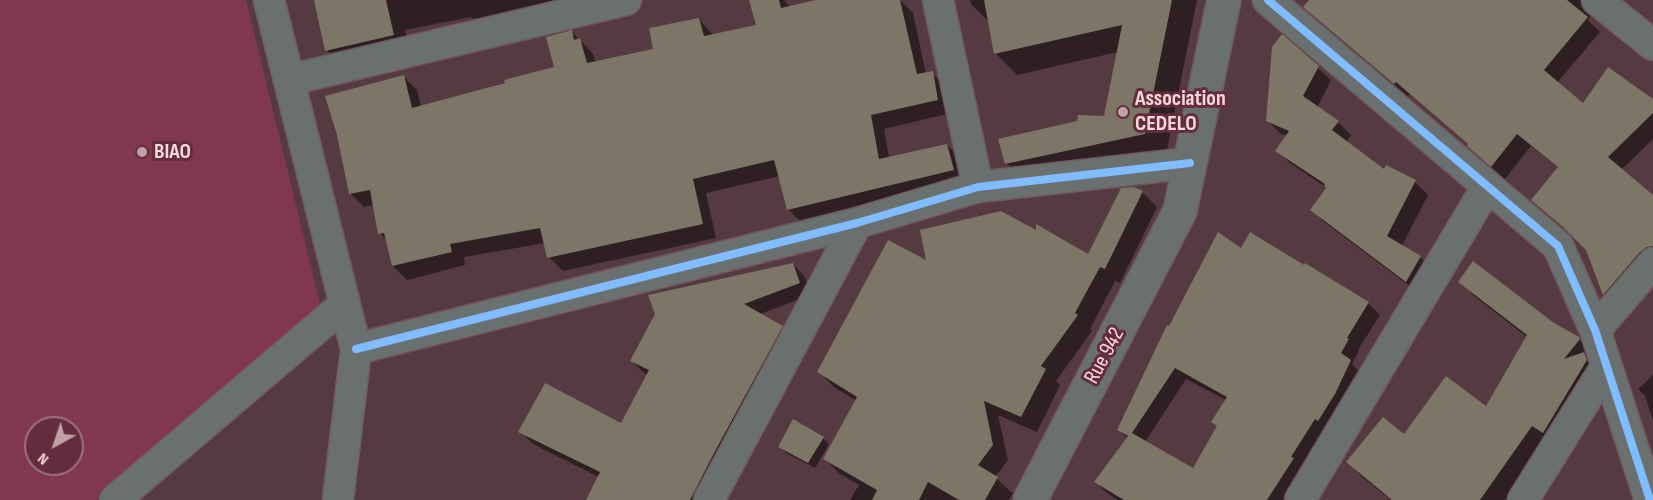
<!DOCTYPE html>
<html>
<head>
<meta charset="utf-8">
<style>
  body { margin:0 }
  #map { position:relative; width:1653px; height:500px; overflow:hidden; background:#563a42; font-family:"Sofia Sans Condensed",sans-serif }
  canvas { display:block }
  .north { position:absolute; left:24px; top:416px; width:60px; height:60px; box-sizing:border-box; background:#632d3d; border:2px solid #a0717e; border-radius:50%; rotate:220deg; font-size:16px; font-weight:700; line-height:24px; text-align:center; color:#fbd8df }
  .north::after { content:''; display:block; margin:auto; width:21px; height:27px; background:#c1a1a8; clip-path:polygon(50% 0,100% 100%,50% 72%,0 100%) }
</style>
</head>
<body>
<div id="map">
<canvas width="1653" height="500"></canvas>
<div class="north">N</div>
</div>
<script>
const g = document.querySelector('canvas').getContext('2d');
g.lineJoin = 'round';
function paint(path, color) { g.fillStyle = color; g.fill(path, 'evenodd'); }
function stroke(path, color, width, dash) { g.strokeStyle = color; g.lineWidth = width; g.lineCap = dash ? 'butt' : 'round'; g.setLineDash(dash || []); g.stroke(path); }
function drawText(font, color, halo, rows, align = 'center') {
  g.font = font + ' "Sofia Sans Condensed",sans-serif'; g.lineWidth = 6; g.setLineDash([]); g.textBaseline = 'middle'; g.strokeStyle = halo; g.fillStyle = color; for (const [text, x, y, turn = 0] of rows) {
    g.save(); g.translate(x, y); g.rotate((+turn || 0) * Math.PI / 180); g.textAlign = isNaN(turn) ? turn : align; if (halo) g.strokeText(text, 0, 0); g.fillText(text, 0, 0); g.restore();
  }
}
const green = new Path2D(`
  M0 0H246L320 304 96 500H0ZM36 428H72V464H36Z`);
const shadow = new Path2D(`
  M315 0H638L488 34 471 17 405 30 410 52 343 67 327 50Z
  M750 0H784L790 7 822 0H900L913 13 926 74 932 73 946 87 951 113 884 129 889 158 947 145 961 159 967 184 802 223 788 209 780 176 706 193 716 238 563 271 549 257 545 243 464 257 465 265 407 280 393 266 387 241 380 233 374 205 364 207 350 193 403 76 417 90 421 107 556 68 572 32 593 54 596 63 654 50 699 19 713 35 758 26Z
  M970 0H1197L1166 155 1027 184 1006 163 1105 118 1118 52 1017 75 996 54 990 23 971 4Z
  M1311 0H1601L1588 20 1600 32 1557 83 1584 105 1653 101V139L1621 170 1653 197V265L1617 307 1604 294 1588 249 1533 200 1559 168 1531 146 1505 179 1482 159 1469 145 1410 94 1408 96 1318 20 1305 7Z
  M1282 36 1331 80 1317 108 1338 122 1351 135 1346 142 1384 171 1415 182 1428 195 1402 246 1420 257 1433 270 1419 293 1324 222 1312 210 1327 188 1290 163 1277 150 1287 136 1281 134 1268 121Z
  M1142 192 1157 207 1120 283 1115 281 1090 329 1092 331 1056 381 1060 385 1037 432 998 415 1008 460 995 477 1013 494 1009 500H850L859 485 840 474 825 459 857 401 834 387 819 372 928 263 1088 256Z
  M1242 250 1304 267 1306 265 1368 303 1380 315 1358 350 1359 351 1352 364 1361 373 1286 500H1118L1107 493 1096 482 1128 439 1119 430 1170 328ZM1186 379 1226 400 1218 427 1193 470 1145 442Z
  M793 264 805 277 811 295 760 314 782 327 794 339 709 500H588L599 477 533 444 520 431 622 425 648 375 644 373 631 360Z
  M1460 281 1553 324 1578 338 1593 353 1598 368 1505 500H1391L1362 477 1348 462 1404 436 1487 408 1527 337 1474 296Z
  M1653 375V420L1645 396 1638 389Z
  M823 438 829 444 815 468 786 453 780 447Z`);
const building = new Path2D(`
  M314 0H386L394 35 325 51Z
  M749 0H779L781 8 816 0H900L917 74 933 71 938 100 871 115 879 159 947 144 954 170 787 210 774 160 693 179 703 224 547 258 540 228 450 244 452 252 392 266 384 233 378 234 370 190 349 194 337 135 325 96 404 75 412 108 505 83 504 80 554 67 546 37 572 30 574 40 580 38 587 63 653 49 649 28 699 18 704 36 756 25Z
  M984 0H1172L1145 134 1005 164 998 139 1077 121 1078 115 1104 116 1122 25 994 54Z
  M1309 0H1567L1588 17 1544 70 1583 103 1608 67 1653 99V113L1608 157 1653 195V246L1647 247 1640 252 1603 295 1586 250 1563 227 1531 200 1558 167 1517 134 1491 167 1467 146 1468 144 1396 82 1394 84 1303 7Z
  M1282 34 1319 66 1303 96 1339 121 1332 130 1384 169 1386 165 1416 180 1387 236 1421 256 1406 282 1310 210 1326 188 1324 186 1325 184 1275 151 1289 131 1266 121 1272 47Z
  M1134 187 1143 191 1105 269 1100 267 1075 313 1078 315 1041 366 1046 369 1021 417 984 401 993 445 978 465 998 477 985 500H959L928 482 919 500H872L877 490 823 459 857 397 817 372 888 240 926 260 920 230 1001 211 1036 230V224L1088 254 1121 188Z
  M1218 232 1241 248 1250 232 1304 265 1305 263 1369 302 1347 338 1349 339 1341 353 1351 360 1335 394 1318 421 1315 419 1291 457 1294 458 1267 500H1124L1094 482 1128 436 1117 430 1167 325 1169 326ZM1175 368 1227 397 1211 422 1217 426 1193 468 1132 433Z
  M1473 261 1554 323 1579 337 1580 339 1564 359 1584 352 1587 360 1543 433 1532 426 1480 500H1392L1346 462 1383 417 1404 434 1446 376 1486 406 1527 335 1458 282Z
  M793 263 800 283 744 304 783 326 713 455 690 500H586L600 472 518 432 545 383 621 423 649 370 630 361 655 314 648 295Z
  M793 419 824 437 808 463 778 447Z`);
const minor = new Path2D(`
  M269 0 356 349 338 500
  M938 0 978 187
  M1268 0 1558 246 1595 330 1650 500
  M1597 0 1653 45
  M289 80 626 0
  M1595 330 1653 263
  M356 349 857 223 978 187 1190 163
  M115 500 345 304
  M709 500 857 223
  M1300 500 1487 187
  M1523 500 1606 367`);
const tertiary = new Path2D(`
  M1030 500 1180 211 1224 0`);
const cycleway = new Path2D(`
  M1268 0 1558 246 1595 330 1650 500
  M356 349 857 223 978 187 1190 163`);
const markers = [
  [1123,112,6,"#c1a1a8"],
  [142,152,6,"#c1a1a8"]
];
const poiNames = [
  ["Association",1135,99],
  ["CEDELO",1135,124],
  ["BIAO",154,152]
];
const streetNames = [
  ["Rue 942",1105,356,-62]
];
paint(green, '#81384e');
paint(shadow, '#0007');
paint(building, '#7d7666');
stroke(minor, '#71595f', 33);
stroke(tertiary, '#71595f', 36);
stroke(minor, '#6a706f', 30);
stroke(tertiary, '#6a706f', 33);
stroke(cycleway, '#80bcff', 8);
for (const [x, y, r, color] of markers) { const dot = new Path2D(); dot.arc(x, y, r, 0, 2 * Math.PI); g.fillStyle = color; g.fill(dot); stroke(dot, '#632d3d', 2); }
drawText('bold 22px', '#fbd8df', '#632d3d', poiNames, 'left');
drawText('22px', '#fbd8df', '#632d3d', streetNames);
</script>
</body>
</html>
